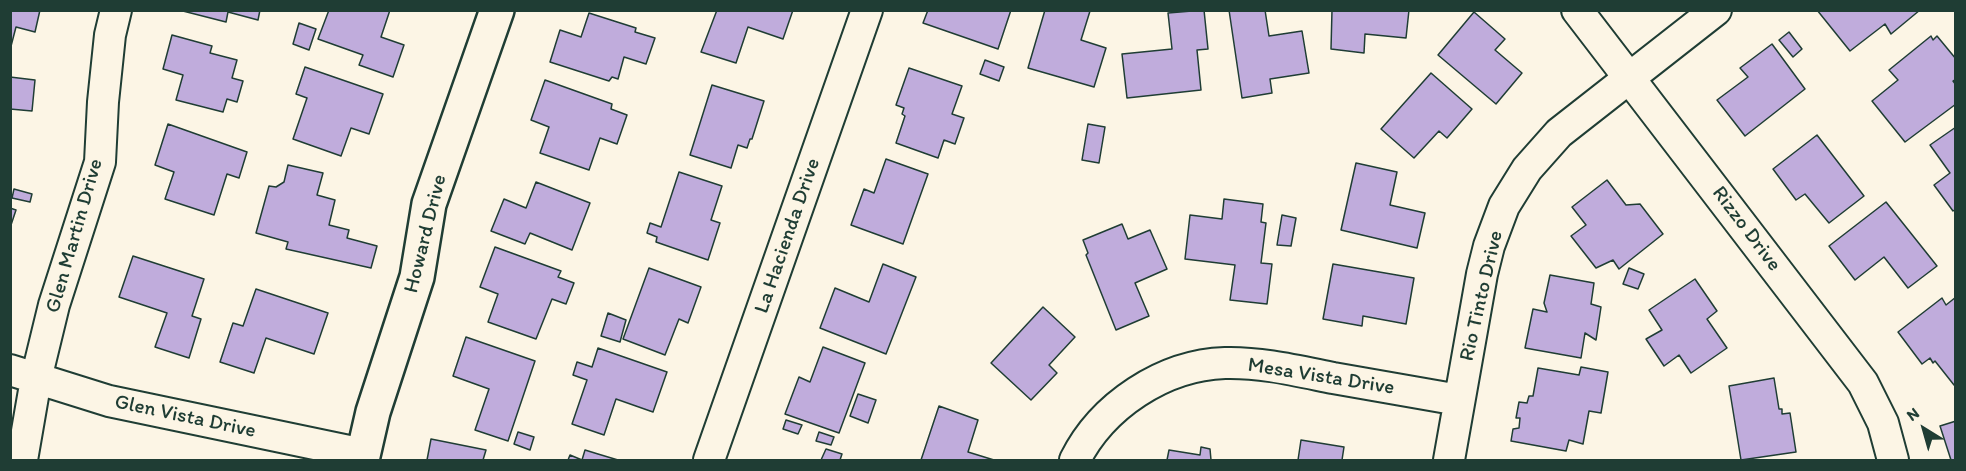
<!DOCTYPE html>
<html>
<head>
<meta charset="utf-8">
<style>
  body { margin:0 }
  #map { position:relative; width:1966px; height:471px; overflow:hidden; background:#fcf5e5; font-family:Itim,sans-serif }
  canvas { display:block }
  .frame { position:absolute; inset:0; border:12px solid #1f3d34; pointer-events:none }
  .north { position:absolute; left:1894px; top:399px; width:60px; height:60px; -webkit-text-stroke:4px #fcf5e5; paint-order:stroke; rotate:323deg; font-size:16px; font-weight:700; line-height:24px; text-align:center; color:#1f3d34 }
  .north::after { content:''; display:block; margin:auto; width:21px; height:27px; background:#1f3d34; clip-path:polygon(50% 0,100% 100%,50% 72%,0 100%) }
</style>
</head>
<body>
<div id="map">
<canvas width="1966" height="471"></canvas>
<div class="frame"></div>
<div class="north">N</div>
</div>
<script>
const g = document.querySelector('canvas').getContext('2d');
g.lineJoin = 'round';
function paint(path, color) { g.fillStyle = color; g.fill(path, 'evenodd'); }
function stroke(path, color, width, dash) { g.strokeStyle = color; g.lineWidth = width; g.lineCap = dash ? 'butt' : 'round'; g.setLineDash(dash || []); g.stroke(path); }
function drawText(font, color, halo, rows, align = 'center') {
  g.font = font + ' Itim,sans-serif'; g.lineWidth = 4.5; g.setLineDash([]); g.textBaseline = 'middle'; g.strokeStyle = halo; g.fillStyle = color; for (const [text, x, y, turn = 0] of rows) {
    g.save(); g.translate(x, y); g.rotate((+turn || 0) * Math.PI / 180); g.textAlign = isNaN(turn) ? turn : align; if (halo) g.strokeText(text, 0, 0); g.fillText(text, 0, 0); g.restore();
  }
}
const building = new Path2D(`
  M10 10H40L35 32 16 27 10 50Z
  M179 10H260L258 20 228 12 226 22Z
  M329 10H390L381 37 404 45 393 77 359 65 363 55 318 39Z
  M717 10H793L783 39 748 27 736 63 701 52Z
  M928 10H1011L998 49 923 23Z
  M1045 10 1090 11 1081 40 1106 48 1094 87 1028 68Z
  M1204 10 1208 49 1197 50 1201 90 1127 98 1122 54 1172 49 1168 13Z
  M1229 10H1265L1269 36 1302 31 1309 73 1270 79 1272 93 1242 98Z
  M1332 10H1409L1406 38 1365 34 1364 53 1331 49Z
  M1817 10H1920L1891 34 1885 24 1850 51Z
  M1474 12 1505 39 1495 50 1522 73 1496 104 1438 55Z
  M589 13 636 28 635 32 655 38 646 64 624 57 618 79 612 77 609 81 550 62 560 30 581 37Z
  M299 23 316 29 309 50 293 44Z
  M1789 32 1802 49 1793 57 1779 40Z
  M172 35 212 46 210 53 237 60 232 78 243 81 237 102 227 99 223 112 176 100 183 75 163 69Z
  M1931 36 1933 40 1937 36 1956 59V79L1953 81 1956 85V104L1905 142 1872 101 1898 80 1889 70Z
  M1772 44 1805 89 1745 136 1717 100 1748 77 1740 68Z
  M985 60 1004 67 999 81 980 74Z
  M305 67 383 94 369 134 351 128 341 156 293 139 307 98 296 94Z
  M909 68 962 86 952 114 964 118 955 144 944 140 938 158 896 143 905 116 902 114 904 108 896 105Z
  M1431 73 1472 109 1447 138 1439 131 1414 158 1381 129Z
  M10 77 35 80 32 111 10 109Z
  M545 80 612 104 611 109 627 115 617 144 600 138 589 170 540 153 549 127 531 120Z
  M712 85 764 101 752 139H750L747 148 738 145 731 168 690 155Z
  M168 124 247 152 239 178 227 174 214 215 165 199 174 172 155 165Z
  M1088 124 1105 127 1099 163 1082 160Z
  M1956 127V209L1953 211 1934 185 1950 173 1930 145Z
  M1817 135 1864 196 1829 223 1805 194 1796 200 1773 169Z
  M886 159 928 174 903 244 851 225 864 189 874 193Z
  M1356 163 1397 172 1390 205 1425 213 1417 248 1341 230Z
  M288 165 323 173 317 195 335 200 329 225 349 230 347 238 377 246 371 268 286 249 288 242 256 233 269 186 276 187 284 182Z
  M679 172 722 186 711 220 720 223 708 260 656 242 657 237 647 233 650 223 661 227Z
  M1607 180 1626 205 1640 204 1663 234 1619 269 1613 260 1596 268 1571 236 1586 225 1572 207Z
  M536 182 590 203 572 250 530 233 525 244 491 231 504 199 526 208Z
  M14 189 32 194 30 202 12 198Z
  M1224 199 1263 204 1261 222 1266 223 1261 263 1272 264 1267 304 1230 300 1235 265 1185 259 1190 215 1222 219Z
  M1886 202 1937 266 1908 288 1884 257 1855 280 1829 246Z
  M10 208 16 210 10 228Z
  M1282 215 1296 218 1291 246 1277 245Z
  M1122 224 1128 239 1150 230 1167 269 1135 283 1149 316 1116 330 1086 255 1088 253 1083 240Z
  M495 247 561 271 558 277 574 283 566 304 552 299 536 339 488 322 498 294 480 287Z
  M133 256 204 279 192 316 201 319 189 358 155 347 167 313 119 297Z
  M883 264 916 277 886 354 820 328 835 288 869 302Z
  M1333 264 1414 278 1406 324 1363 316 1362 326 1323 319Z
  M649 268 701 287 688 323 679 319 665 355 623 339Z
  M1629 268 1644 274 1638 289 1623 284Z
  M1550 275 1594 283 1591 304 1601 307 1596 340 1585 333 1581 358 1525 348 1533 309 1547 312 1544 303Z
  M1695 279 1717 311 1707 319 1727 348 1691 373 1679 355 1664 366 1646 339 1662 330 1649 310Z
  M256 289 328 313 314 354 266 338 254 373 220 362 233 323 243 326Z
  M1956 297V384L1954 385 1935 361 1933 363 1930 358 1922 364 1898 332 1942 298 1946 305Z
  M1043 307 1075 337 1049 365 1057 373 1031 400 991 363Z
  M608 313 626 320 620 342 601 336Z
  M466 337 535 361 508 441 475 430 489 389 453 376Z
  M823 347 865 363 839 433 785 414 799 377 810 382Z
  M598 348 667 372 653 412 616 399 604 435 572 424 587 380 573 375 577 362 592 367Z
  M1581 367 1608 372 1601 413 1589 411 1583 444 1569 440 1566 451 1511 441 1513 429 1519 428 1520 418H1516L1519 402 1527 403 1529 396H1533L1538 368 1579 375Z
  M1774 378 1779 409H1782V414L1790 413 1796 452 1741 460 1729 386Z
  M858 394 876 400 868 423 850 416Z
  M939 406 978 420 968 452 994 460H921Z
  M786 420 802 425 798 434 783 429Z
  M1956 421V460H1951L1940 426Z
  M518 432 534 437 530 450 514 444Z
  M819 432 834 437 831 445 816 441Z
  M431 439 486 450 483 460H427Z
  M1301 440 1344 447 1342 460H1298Z
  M1201 447 1210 449 1211 460H1167L1169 450 1200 455Z
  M826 449 842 454 840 460H821Z
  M585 450 598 454 618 460H568L570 455 582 460Z`);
const minor = new Path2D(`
  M1577 10 1863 383 1883 423 1893 460
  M10 370 109 401 363 454
  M22 460 36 379 54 305 100 162 103 102 110 35 116 10
  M709 460 867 10
  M1075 460C1102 406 1163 365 1225 363 1261 362 1298 371 1333 378 1375 385 1417 393 1459 400
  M1449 460 1482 274 1489 246 1504 206 1527 169 1559 133 1716 10`);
const tertiary = new Path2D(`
  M362 460 373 412 417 277 429 204 497 10`);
const streetNames = [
  ["Rizzo Drive",1746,229,53],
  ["Howard Drive",426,234,-76],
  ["Glen Martin Drive",75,236,-74],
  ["La Hacienda Drive",788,236,-71],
  ["Rio Tinto Drive",1482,296,-77],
  ["Mesa Vista Drive",1321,377,9],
  ["Glen Vista Drive",185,417,12]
];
paint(building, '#c0acdc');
stroke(building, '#1f3d34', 1.5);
stroke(minor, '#1f3d34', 34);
stroke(tertiary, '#1f3d34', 38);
stroke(minor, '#fcf5e5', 30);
stroke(tertiary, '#fcf5e5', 33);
drawText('21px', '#1f3d34', '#fcf5e5', streetNames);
</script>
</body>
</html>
